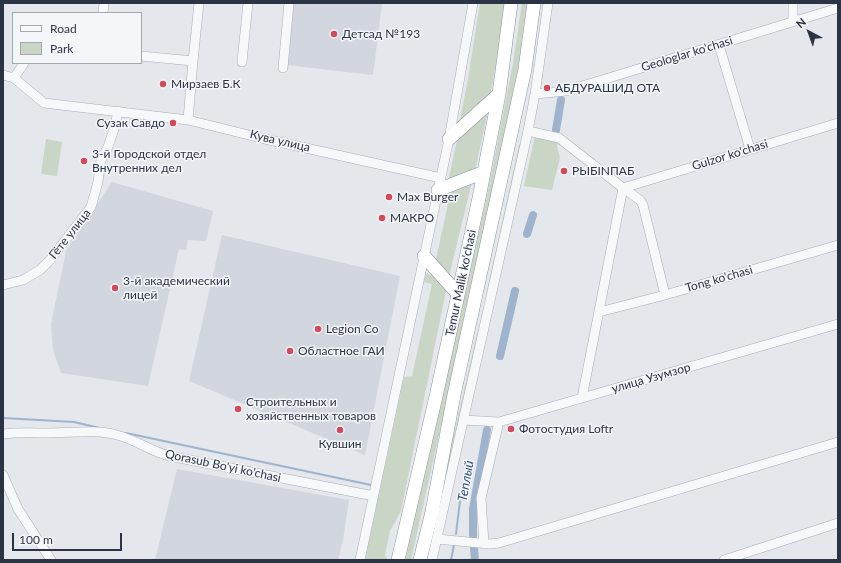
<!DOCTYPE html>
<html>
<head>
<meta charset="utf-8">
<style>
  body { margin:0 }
  #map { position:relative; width:841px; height:563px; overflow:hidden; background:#e4e7ec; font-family:Lato,sans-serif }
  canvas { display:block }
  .frame { position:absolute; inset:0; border:4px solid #2b3445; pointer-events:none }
  .legend { position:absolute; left:12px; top:12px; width:130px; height:52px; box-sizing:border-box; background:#f4f6f9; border:1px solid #a4a8b1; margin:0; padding:5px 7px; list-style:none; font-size:12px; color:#2b3445 }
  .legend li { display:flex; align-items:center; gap:8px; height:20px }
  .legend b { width:20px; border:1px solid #a4a8b1 }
  .north { position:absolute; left:789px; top:12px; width:40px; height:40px; -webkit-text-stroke:3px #f4f6f9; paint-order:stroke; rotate:319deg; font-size:11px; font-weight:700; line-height:16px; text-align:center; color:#2b3445 }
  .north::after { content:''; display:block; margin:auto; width:14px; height:18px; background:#2b3445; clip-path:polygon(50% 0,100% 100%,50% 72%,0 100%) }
  .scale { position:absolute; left:12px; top:533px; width:110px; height:18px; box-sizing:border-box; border:2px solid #2b3445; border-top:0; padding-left:5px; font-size:12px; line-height:14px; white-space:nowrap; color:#2b3445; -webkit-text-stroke:3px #f4f6f9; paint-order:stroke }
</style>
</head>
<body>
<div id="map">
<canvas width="841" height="563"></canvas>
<div class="frame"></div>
<ul class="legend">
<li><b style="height:5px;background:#f7f8fa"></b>Road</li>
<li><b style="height:11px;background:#c9d6c5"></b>Park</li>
</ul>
<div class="north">N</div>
<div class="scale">100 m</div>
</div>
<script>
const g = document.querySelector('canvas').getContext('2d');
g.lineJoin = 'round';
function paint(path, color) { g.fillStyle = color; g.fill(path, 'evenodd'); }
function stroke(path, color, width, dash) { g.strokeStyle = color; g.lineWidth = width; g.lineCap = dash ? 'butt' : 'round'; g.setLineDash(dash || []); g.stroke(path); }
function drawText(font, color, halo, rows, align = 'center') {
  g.font = font + ' Lato,sans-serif'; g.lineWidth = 3; g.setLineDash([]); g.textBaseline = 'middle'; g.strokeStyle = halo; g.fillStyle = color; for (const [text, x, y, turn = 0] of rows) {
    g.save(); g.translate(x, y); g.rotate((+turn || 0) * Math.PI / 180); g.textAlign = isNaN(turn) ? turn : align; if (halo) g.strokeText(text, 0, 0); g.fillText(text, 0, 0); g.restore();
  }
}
const built = new Path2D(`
  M293 3H382L373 75 286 65Z
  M112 182 213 211 206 241 188 240 186 250 179 249 148 386 61 373 53 350 51 324 66 251Z
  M222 235 400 276 365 455 189 381Z
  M177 469 349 500 343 540 338 560H155Z`);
const green = new Path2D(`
  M480 3H506L490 98 459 125 468 79Z
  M522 3H527L519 63 492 198 411 560H405L487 196 513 63Z
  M488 111 475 170 448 182 458 136Z
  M535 136 558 141 557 146 560 158 552 190 524 186Z
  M524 138 488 301 485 300 519 145Z
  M46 139 62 142 57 176 41 174Z
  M472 182 449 276 435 264 451 190Z
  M426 273 438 278 447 286 401 511 390 531 385 555 388 560H365L404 377 412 376 432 284 424 282Z
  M478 329 481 330 441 510 438 504Z`);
const stream = new Path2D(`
  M3 418 74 422 100 428
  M126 433 371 485
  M456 534 460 501
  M451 560 454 545`);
const canal = new Path2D(`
  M556 130 561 100
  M527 234 533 215
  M500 356 515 291
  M473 536V509L487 430
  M474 548 475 560`);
const minor = new Path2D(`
  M793 3V21
  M103 13 104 3
  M719 45 750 149
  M141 56 193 61
  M242 62 248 3
  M283 68 289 3
  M3 75 14 78 44 103 188 120 265 139 441 178
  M14 78 24 63
  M535 94 566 91 838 8
  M188 120 193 61 199 3
  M528 131 559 138 623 188 838 123
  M3 285 23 280 40 270 50 260 91 207 98 182 101 160 108 147 115 126 118 111
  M599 312 665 295 838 245
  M582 398 623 188 640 200 643 205 665 295
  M463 420 499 422 838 324
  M3 434C19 432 34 433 49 433 72 433 95 429 117 435 136 440 151 451 169 456L374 496
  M3 475 18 509 51 560
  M437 539 489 544 499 543 838 442
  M484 544 481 498 499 422
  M360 560 449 139 473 3
  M432 560 528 131 535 94 548 3
  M724 560 838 523`);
const highway = new Path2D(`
  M449 139 499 94
  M438 190 484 172
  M424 256 458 294
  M398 560 437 392 479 198 499 94 511 3
  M420 560 432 512 454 395 525 69 534 3`);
const markers = [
  [334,34,4,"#d1495b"],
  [163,84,4,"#d1495b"],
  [547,88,4,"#d1495b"],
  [173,123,4,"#d1495b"],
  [84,161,4,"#d1495b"],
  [564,171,4,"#d1495b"],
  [389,197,4,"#d1495b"],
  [382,218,4,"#d1495b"],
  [115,288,4,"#d1495b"],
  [318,329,4,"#d1495b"],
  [290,351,4,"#d1495b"],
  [238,409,4,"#d1495b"],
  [511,429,4,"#d1495b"],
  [340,430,4,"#d1495b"]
];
const poiNames = [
  ["Детсад №193",342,34],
  ["Мирзаев Б.К",171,84],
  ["АБДУРАШИД ОТА",555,88],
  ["Сузак Савдо",165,123,"right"],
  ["3-й Городской отдел",92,154],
  ["Внутренних дел",92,168],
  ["РЫБINПАБ",572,171],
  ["Max Burger",397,197],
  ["МАКРО",390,218],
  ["3-й академический",123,281],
  ["лицей",123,295],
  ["Legion Co",326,329],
  ["Областное ГАИ",298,351],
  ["Строительных и",246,402],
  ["хозяйственных товаров",246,416],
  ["Фотостудия Loftr",519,429],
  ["Кувшин",340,444,"center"]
];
const streetNames = [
  ["Geologlar ko'chasi",687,54,-17],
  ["Кува улица",280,141,13],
  ["Gulzor ko'chasi",730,155,-17],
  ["Гёте улица",70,234,-52],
  ["Tong ko'chasi",719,279,-16],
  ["Temur Malik ko'chasi",461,283,-78],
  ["улица Узумзор",651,378,-16],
  ["Qorasub Bo'yi ko'chasi",223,466,12]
];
const waterNames = [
  ["Теплый",466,481,-80]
];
paint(built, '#d2d6de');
paint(green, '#c9d6c5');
stroke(stream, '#9fb4cc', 2);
stroke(canal, '#9fb4cc', 8);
stroke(minor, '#a9aeb7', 10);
stroke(highway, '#8b94a3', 14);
stroke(minor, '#f7f8fa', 9);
stroke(highway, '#fff', 13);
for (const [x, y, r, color] of markers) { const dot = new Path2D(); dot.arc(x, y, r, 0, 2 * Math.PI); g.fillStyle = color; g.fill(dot); stroke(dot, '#f4f6f9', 1.5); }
drawText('12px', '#2b3445', '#f4f6f9', poiNames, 'left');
drawText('12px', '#2b3445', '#f4f6f9', streetNames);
drawText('italic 13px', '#34527a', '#f4f6f9', waterNames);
</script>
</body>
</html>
